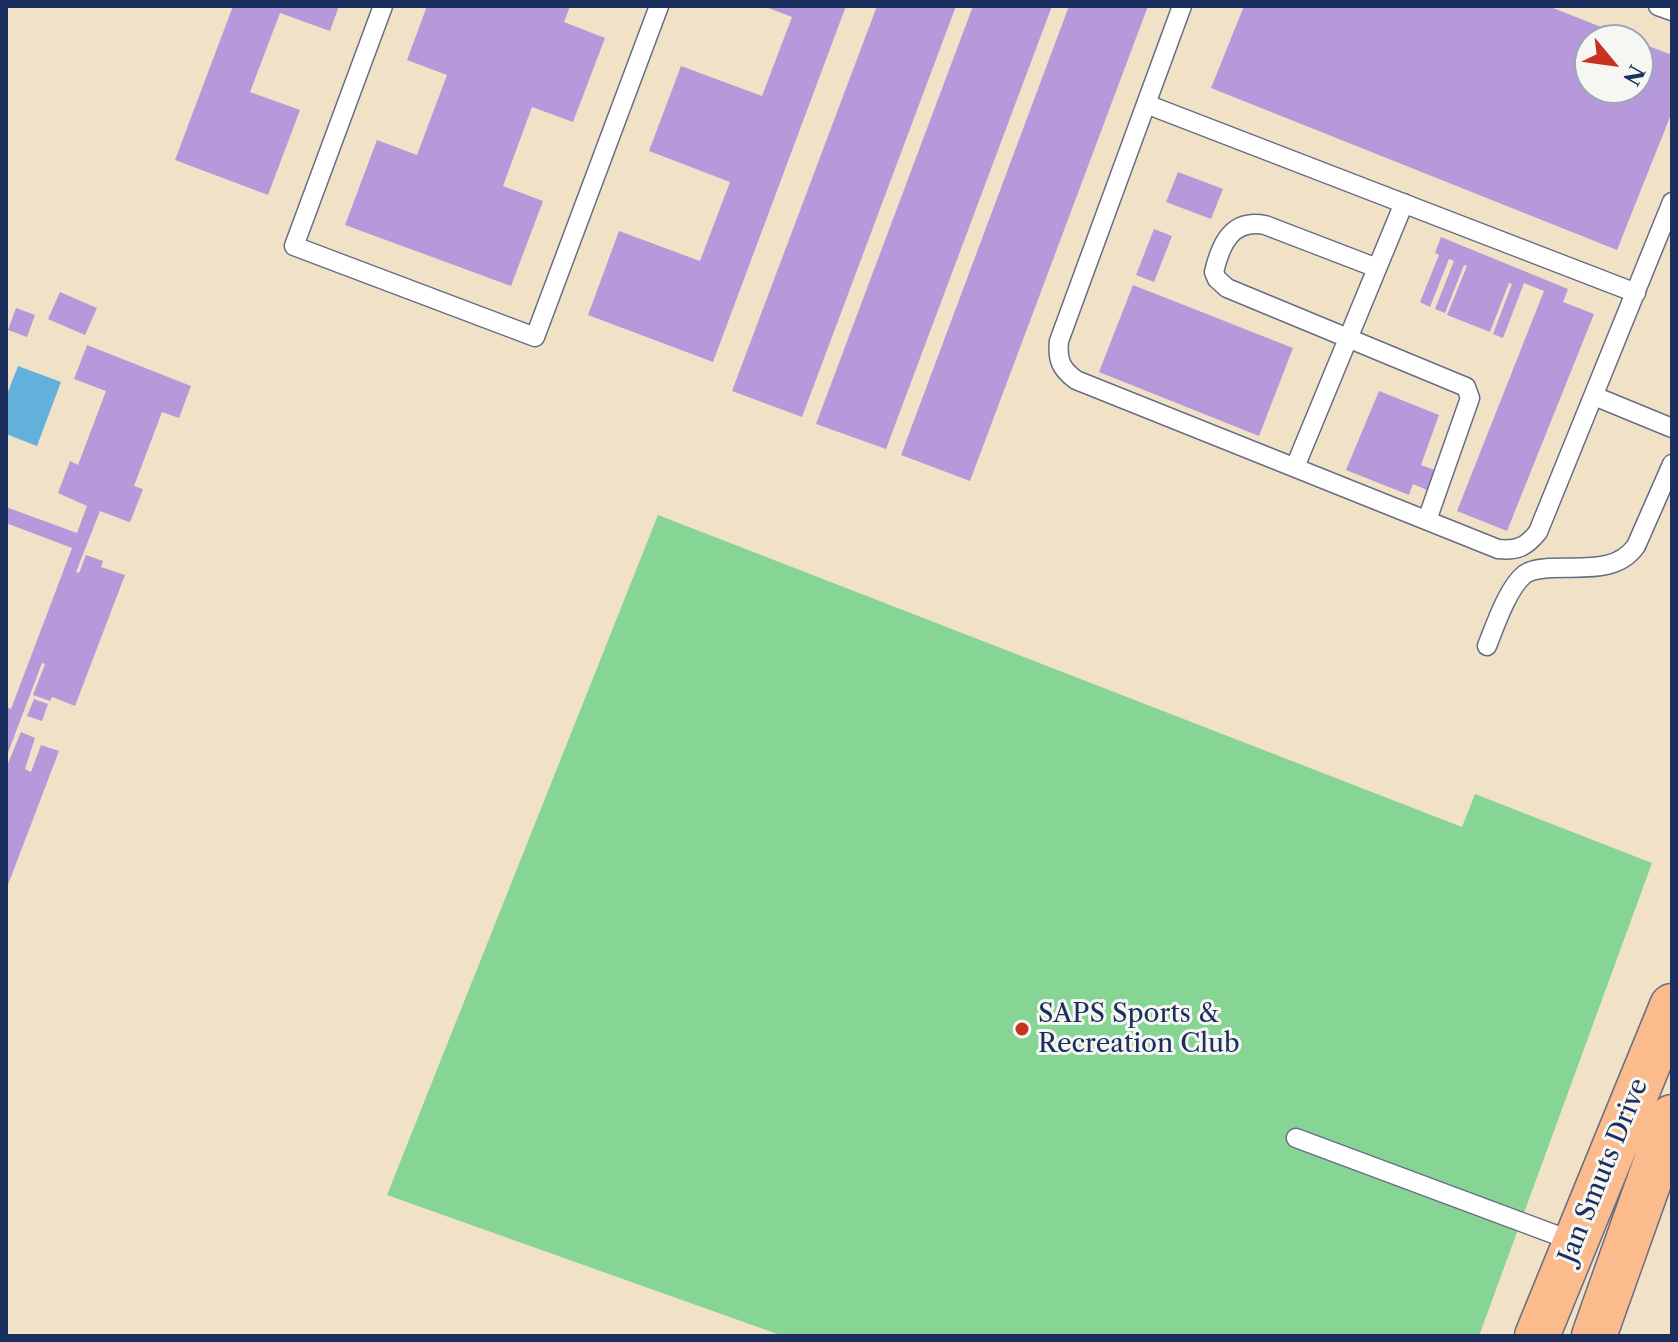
<!DOCTYPE html>
<html>
<head>
<meta charset="utf-8">
<style>
  body { margin:0 }
  #map { position:relative; width:1678px; height:1342px; overflow:hidden; background:#f1e2c7; font-family:"Libre Caslon Text",serif }
  canvas { display:block }
  .frame { position:absolute; inset:0; border:8px solid #1b2f5e; pointer-events:none }
  .north { position:absolute; left:1574px; top:24px; width:80px; height:80px; box-sizing:border-box; background:#f6f6f2; border:2px solid #9ea6b7; border-radius:50%; rotate:119deg; font-size:22px; font-weight:700; line-height:32px; text-align:center; color:#1b2f5e }
  .north::after { content:''; display:block; margin:auto; width:28px; height:36px; background:#c8321e; clip-path:polygon(50% 0,100% 100%,50% 72%,0 100%) }
</style>
</head>
<body>
<div id="map">
<canvas width="1678" height="1342"></canvas>
<div class="frame"></div>
<div class="north">N</div>
</div>
<script>
const g = document.querySelector('canvas').getContext('2d');
g.lineJoin = 'round';
function paint(path, color) { g.fillStyle = color; g.fill(path, 'evenodd'); }
function stroke(path, color, width, dash) { g.strokeStyle = color; g.lineWidth = width; g.lineCap = dash ? 'butt' : 'round'; g.setLineDash(dash || []); g.stroke(path); }
function drawText(font, color, halo, rows, align = 'center') {
  g.font = font + ' "Libre Caslon Text",serif'; g.lineWidth = 6; g.setLineDash([]); g.textBaseline = 'middle'; g.strokeStyle = halo; g.fillStyle = color; for (const [text, x, y, turn = 0] of rows) {
    g.save(); g.translate(x, y); g.rotate((+turn || 0) * Math.PI / 180); g.textAlign = isNaN(turn) ? turn : align; if (halo) g.strokeText(text, 0, 0); g.fillText(text, 0, 0); g.restore();
  }
}
const green = new Path2D(`
  M658 515 1462 827 1475 794 1652 863 1479 1336H783L387 1195Z`);
const water = new Path2D(`
  M18 366 61 382 37 446 6 434V397Z`);
const building = new Path2D(`
  M233 6H339L330 31 280 13 250 92 300 110 268 195 175 160Z
  M427 6H570L564 22 605 38 573 122 532 107 503 186 543 201 511 286 345 225 377 140 417 155 447 75 407 60Z
  M763 6H846L713 362 588 315 619 231 700 261 730 182 649 151 681 66 762 96 792 17Z
  M877 6H956L802 417 732 391Z
  M973 6H1052L886 449 816 424Z
  M1069 6H1148L970 481 901 455Z
  M1244 6H1548L1634 40H1590V88H1638V42L1672 55V112L1617 250 1211 88Z
  M1178 172 1223 189 1211 219 1166 202Z
  M1154 229 1172 236 1154 282 1136 275Z
  M1441 237 1568 289 1563 302 1594 314 1507 531 1457 511 1544 291 1524 283 1503 338 1493 334 1512 284 1509 283 1490 332 1447 315 1467 266 1464 265 1445 313 1435 309 1454 261 1449 259 1430 307 1420 302 1439 255 1435 253Z
  M1133 285 1293 348 1259 436 1099 372Z
  M60 292 97 308 85 335 48 319Z
  M16 308 35 315 27 337 8 330Z
  M87 345 191 386 179 418 162 412 134 486 143 489 131 520 129 522 100 511 76 572 79 573 86 555 103 561 101 567 125 575 75 706 52 697 50 701 33 695 45 664 42 663 6 758V707L11 709 72 548 6 523V507L77 533 87 506 58 493 70 461 78 465 106 391 74 379Z
  M1379 391 1439 415 1421 465 1435 470 1427 490 1413 484 1409 495 1346 470Z
  M34 699 48 704 42 721 27 716Z
  M21 732 35 738 25 769 31 772 41 745 59 751 6 890V768Z`);
const service = new Path2D(`
  M383 6 294 246 535 337 659 6
  M1182 6 1059 341C1057 360 1061 369 1076 380L1498 549C1517 551 1526 547 1538 532L1672 202
  M1658 6 1672 11
  M1146 104 1636 293
  M1377 268 1265 225C1232 219 1221 243 1214 272L1217 279 1227 288 1466 387 1470 398 1427 520
  M1594 396 1672 428
  M1295 467 1404 203
  M1487 646C1495 626 1508 587 1525 574 1532 569 1541 569 1549 568 1580 566 1616 574 1636 546L1672 464
  M1296 1138 1575 1242`);
const primary = new Path2D(`
  M1537 1336 1672 1006
  M1594 1336 1672 1117`);
const markers = [
  [1022,1029,8,"#c8321e"]
];
const poiNames = [
  ["SAPS Sports &",1038,1014],
  ["Recreation Club",1038,1044]
];
const streetNames = [
  ["Jan Smuts Drive",1604,1171,-68]
];
paint(green, '#87d594');
paint(water, '#62b1dc');
paint(building, '#b599db');
stroke(service, '#666e83', 21);
stroke(primary, '#666e83', 47);
stroke(service, '#fff', 18);
stroke(primary, '#fbbb8c', 44);
for (const [x, y, r, color] of markers) { const dot = new Path2D(); dot.arc(x, y, r, 0, 2 * Math.PI); g.fillStyle = color; g.fill(dot); stroke(dot, '#f6f6f2', 3); }
drawText('26px', '#1b2f5e', '#f6f6f2', poiNames, 'left');
drawText('26px', '#1b2f5e', '#f6f6f2', streetNames);
</script>
</body>
</html>
